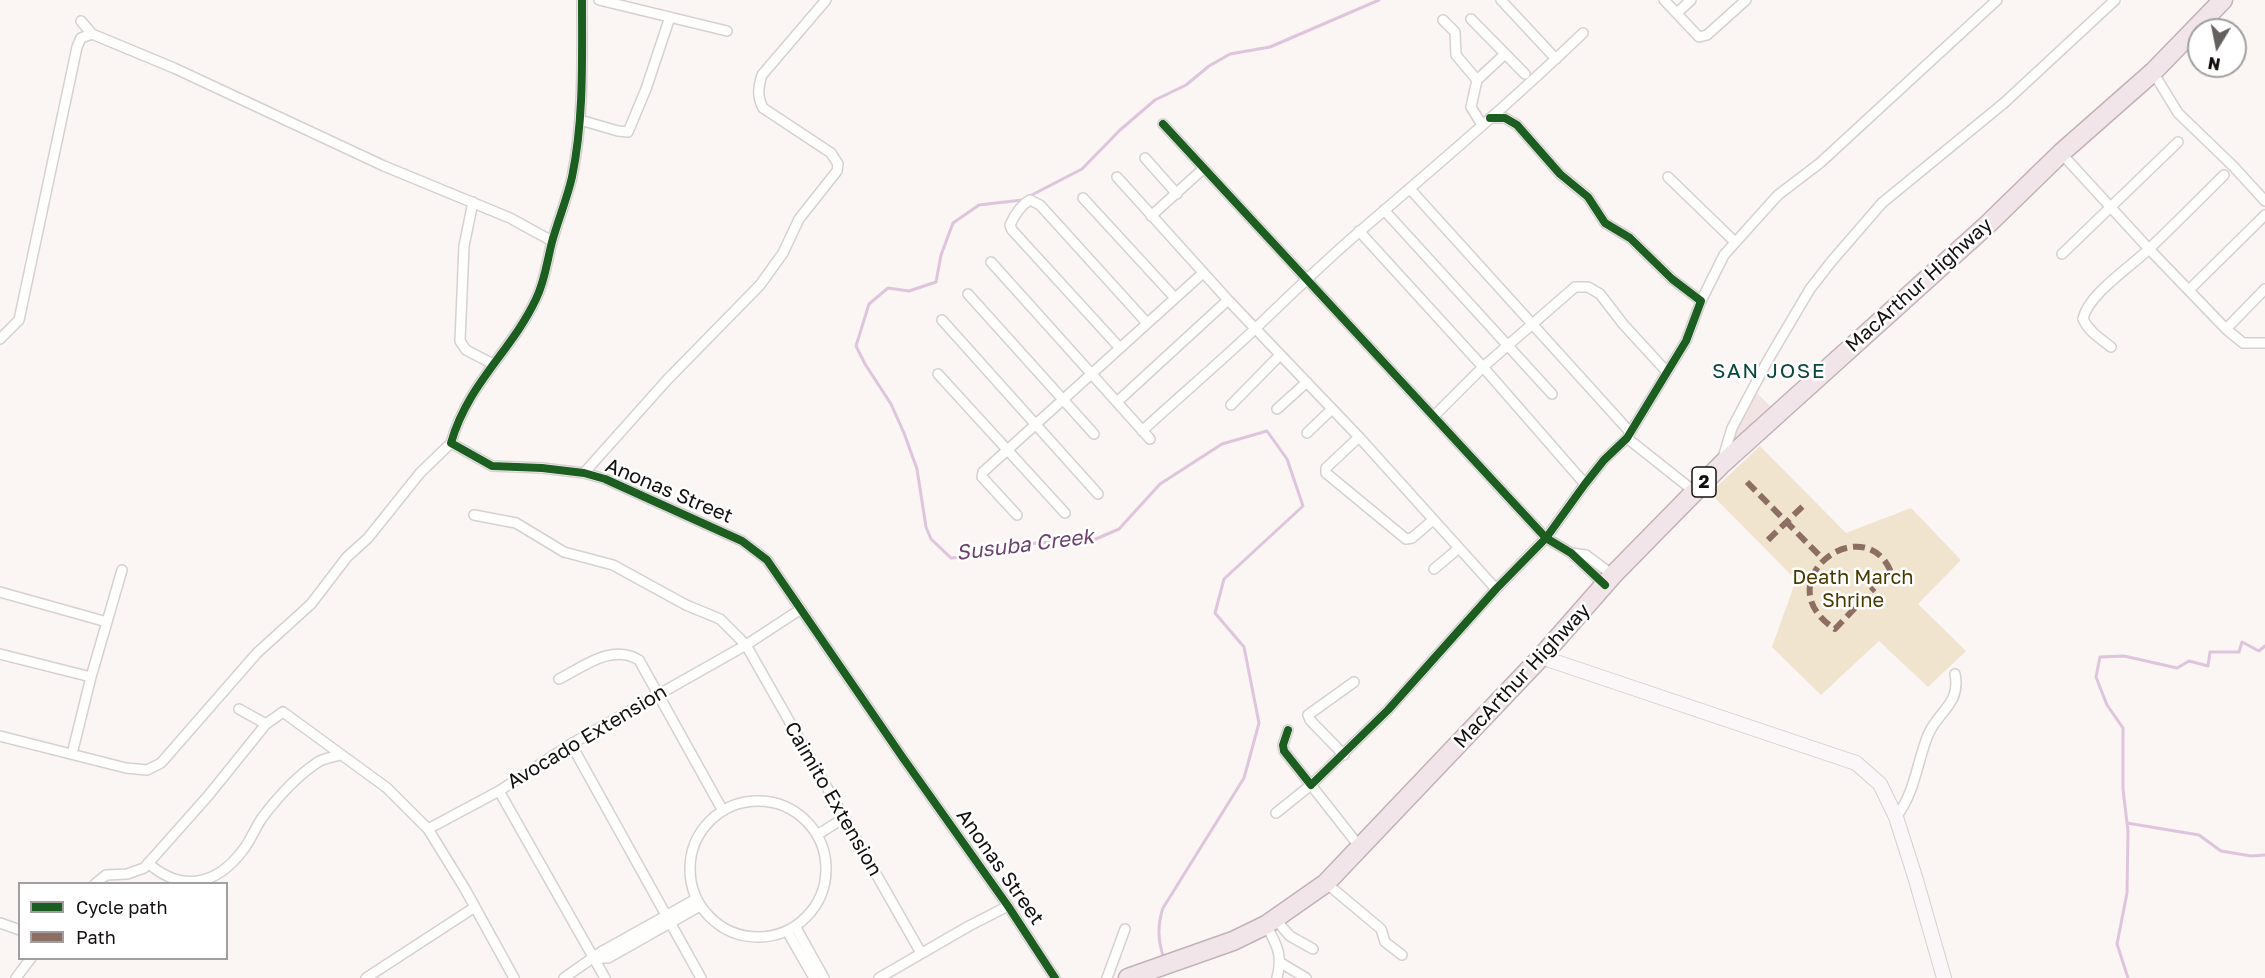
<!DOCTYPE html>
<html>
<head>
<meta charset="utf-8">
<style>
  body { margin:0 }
  #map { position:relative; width:2265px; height:978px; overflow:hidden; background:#fbf5f4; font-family:"Golos Text",sans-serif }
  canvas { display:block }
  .legend { position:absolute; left:18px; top:882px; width:210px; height:78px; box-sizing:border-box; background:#fff; border:2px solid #a19f9f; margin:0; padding:8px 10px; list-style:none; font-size:18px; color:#141010 }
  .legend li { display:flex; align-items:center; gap:12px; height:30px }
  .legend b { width:30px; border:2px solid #a19f9f }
  .north { position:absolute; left:2187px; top:18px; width:60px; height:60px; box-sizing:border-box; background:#fff; border:2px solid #a19f9f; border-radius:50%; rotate:190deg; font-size:16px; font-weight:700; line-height:24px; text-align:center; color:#141010 }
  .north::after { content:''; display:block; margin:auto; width:21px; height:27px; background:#656060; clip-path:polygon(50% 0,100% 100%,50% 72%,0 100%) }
</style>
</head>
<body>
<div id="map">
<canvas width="2265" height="978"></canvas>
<ul class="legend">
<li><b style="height:8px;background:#1b5e20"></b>Cycle path</li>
<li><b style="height:8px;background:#8d6e63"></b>Path</li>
</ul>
<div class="north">N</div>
</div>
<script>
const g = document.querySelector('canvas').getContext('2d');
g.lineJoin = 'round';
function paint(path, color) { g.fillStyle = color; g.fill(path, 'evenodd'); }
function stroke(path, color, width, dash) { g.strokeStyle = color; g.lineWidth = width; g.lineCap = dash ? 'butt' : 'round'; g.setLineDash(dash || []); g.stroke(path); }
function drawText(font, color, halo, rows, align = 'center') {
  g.font = font + ' "Golos Text",sans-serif'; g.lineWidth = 5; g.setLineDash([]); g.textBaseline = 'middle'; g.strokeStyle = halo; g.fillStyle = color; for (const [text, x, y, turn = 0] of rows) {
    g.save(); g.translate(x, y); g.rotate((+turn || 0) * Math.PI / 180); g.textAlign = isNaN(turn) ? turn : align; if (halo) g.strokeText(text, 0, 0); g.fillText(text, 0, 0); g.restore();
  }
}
const built = new Path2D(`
  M1754 390 1771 407 1735 439 1730 433Z`);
const green = new Path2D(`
  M1760 446 1846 533 1911 508 1961 560 1918 604 1966 651 1928 687 1879 641 1821 695 1772 647 1796 580 1710 493Z`);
const stream = new Path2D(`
  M2127 823 2199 835 2221 851 2251 856 2265 855
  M1164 959C1158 941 1157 926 1163 908L1244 778 1259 723 1244 647 1215 613 1224 579 1303 506 1287 459 1267 431 1222 444 1160 484 1119 529 1096 539 1025 544 972 556 951 558 931 539 926 527 917 469 904 433 891 404 865 364 856 346 869 304 888 288 909 291 936 282 941 255 953 223 979 205 1022 200 1082 169 1120 130 1155 100 1186 85 1209 66 1230 54 1270 47 1379 0
  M2128 978 2117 944 2127 893 2128 831 2123 789V728L2107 705 2096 677 2100 657 2124 656 2177 668 2189 661 2208 666 2210 652H2239L2242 642 2259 651 2265 646`);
const street = new Path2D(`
  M582 0C582 59 584 119 572 177 567 199 558 220 552 242 547 261 545 281 536 299 511 352 468 383 451 443L492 466 542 468 584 473 605 479 742 541 767 560 903 758 1008 906 1055 978
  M599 0 727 31
  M1501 0 1556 59
  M1664 0 1699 37 1707 35 1746 0
  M1677 13 1691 0
  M1471 19 1525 74
  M1443 20 1455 32 1456 55 1477 80 1471 107 1482 125
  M81 21 92 34 174 68 384 166 510 218 552 241
  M2153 72 2178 113 2233 166 2265 201
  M1477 80 1505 54
  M580 120 618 131 628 132 646 89 670 17
  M1163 124 1546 538 1571 553 1605 585
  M2061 153 2149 249 2226 329 2243 343H2265
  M1145 158 1177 194
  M1117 177 1228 300 1359 437 1496 589
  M1668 177 1735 242
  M1410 189 1630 432
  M1083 198 1175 298
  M473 202 464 246 460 341 466 350 493 364
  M1384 210 1552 394
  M1151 216 1203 169
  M1359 231 1483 367 1585 484
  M2062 254 2178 142
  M991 262 1150 439
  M2189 290 2265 215
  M968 294 1094 434
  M1701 301 1724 255 1778 195 1820 163 1997 0
  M942 320 1098 494
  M2226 329 2265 289
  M0 339 19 320 77 47 81 38 92 34
  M1119 347 1012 230 1010 225C1014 216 1021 205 1030 200L1040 205 1147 323
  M2111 347C2101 339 2089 332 2083 319 2088 294 2132 266 2150 248 2175 224 2199 200 2224 175
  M938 374 1065 513
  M1118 401 1228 300
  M1231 405 1280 355
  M1277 409 1307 382
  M1434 416 1483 367 1575 287H1588L1600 294 1623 324 1667 372
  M1142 431C1180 396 1219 363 1256 328 1290 295 1324 262 1359 232 1435 167 1511 102 1583 33
  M1307 433 1332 409
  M1359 437 1326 468V473L1406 539 1412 538 1433 520
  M1627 438 1695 492
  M1722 461 1732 428 1768 360 1810 289 1831 262 1882 203 2004 103 2115 0
  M584 473 667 380 760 285 783 253 799 219 837 171 838 164 831 153 763 108C757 96 758 88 762 75L826 0
  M474 515 516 523 564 552 613 565 686 605 720 619 746 645 921 953
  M1017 515 982 477 983 472 1203 273
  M1571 553 1586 555 1613 575
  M1434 569 1459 548
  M0 592 107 622
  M0 654 91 677
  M559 679C583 667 612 643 639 660L723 811
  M239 709 266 724
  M1288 730 1283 745 1284 751 1311 785 1388 710 1496 589 1546 538 1585 484 1604 460 1627 438 1686 341 1701 301 1672 279 1630 238 1605 223 1588 197 1560 174 1517 125 1505 118H1490
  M0 736 126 768 147 770 161 763 257 653 311 604 347 557 368 538 420 473 451 443
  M571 744 701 978
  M72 754 91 677 122 570
  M1344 755 1310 720 1308 715 1354 682
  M499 791 605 978
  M690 869a68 68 0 1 1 136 0a68 68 0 1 1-136 0Z
  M1276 813 1311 785 1359 846
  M1896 817C1915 793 1917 762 1928 735 1938 711 1961 704 1955 674
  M428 829 499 791 571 744 746 645 801 609
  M817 835 844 818
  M148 863C182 893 217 885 243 850 251 840 255 828 262 818 277 798 297 776 318 762 324 758 333 757 340 755
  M1326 883 1381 929 1385 942 1402 955
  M95 884 106 875 127 874 144 868 208 796 266 724 283 712 387 788 428 829 465 889 514 978
  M1275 919 1290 936 1313 949
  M0 923 20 930
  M1266 925C1277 945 1283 955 1277 978
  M795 926 824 978
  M787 931 814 978
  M595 958H608L700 906
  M1281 963 1306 978
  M16 978 31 958
  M366 978 475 907
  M564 978 601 952 696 899
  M879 978 969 926 1008 906
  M1107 978 1125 929`);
const secondary = new Path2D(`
  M1541 657 1856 763 1880 784 1896 817 1916 880 1944 978`);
const highway = new Path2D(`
  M1128 978 1233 941 1266 925 1326 883 1541 657 1613 575 1722 464 1987 225 2061 153 2153 72 2223 0`);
const quiet = new Path2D(`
  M1747 482 1824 560
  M1768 540 1804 505
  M1855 608 1835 629C1763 582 1864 507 1891 572L1871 591`);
const cycleway = new Path2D(`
  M582 0C582 59 584 119 572 177 567 199 558 220 552 242 547 261 545 281 536 299 511 352 468 383 451 443L492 466 542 468 584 473 605 479 742 541 767 560 903 758 1008 906 1055 978
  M1163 124 1546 538 1571 553 1605 585
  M1288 730 1283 745 1284 751 1311 785 1388 710 1496 589 1546 538 1585 484 1604 460 1627 438 1686 341 1701 301 1672 279 1630 238 1605 223 1588 197 1560 174 1517 125 1505 118H1490`);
const shields = [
  [1704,482,24]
];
const shieldNames = [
  ["2",1704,482]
];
const streetNames = [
  ["MacArthur Highway",1919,285,-42],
  ["Anonas Street",669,491,23],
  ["MacArthur Highway",1522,676,-47],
  ["Avocado Extension",587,737,-31],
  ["Caimito Extension",833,799,60],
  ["Anonas Street",1000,867,55]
];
const parkNames = [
  ["Death March",1853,578],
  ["Shrine",1853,601]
];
const neighbourhoodNames = [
  ["SAN JOSE",1769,371]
];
const waterNames = [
  ["Susuba Creek",1025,545,-7]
];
paint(built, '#f1e4e2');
paint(green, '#f1e4ce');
stroke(stream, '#dec5dd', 3);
stroke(street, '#d6d1d0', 12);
stroke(secondary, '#d6d1d0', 16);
stroke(highway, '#c2b2b7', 21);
stroke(street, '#fefefd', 9);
stroke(secondary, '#fbf6f7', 14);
stroke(highway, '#f2e5e9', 18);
stroke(quiet, '#8d6e63', 6, [12, 6]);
stroke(cycleway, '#1b5e20', 8);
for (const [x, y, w] of shields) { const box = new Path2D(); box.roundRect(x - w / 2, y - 15, w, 30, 4.5); g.fillStyle = '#fff'; g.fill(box); stroke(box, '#141010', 1.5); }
drawText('bold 18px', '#141010', null, shieldNames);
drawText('20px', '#141010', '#fff', streetNames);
drawText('20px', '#4b3900', '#fff', parkNames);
g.letterSpacing = '1.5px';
drawText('21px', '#0b473e', '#fff', neighbourhoodNames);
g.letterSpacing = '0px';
drawText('italic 21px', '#6e4270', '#fff', waterNames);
</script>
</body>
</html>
